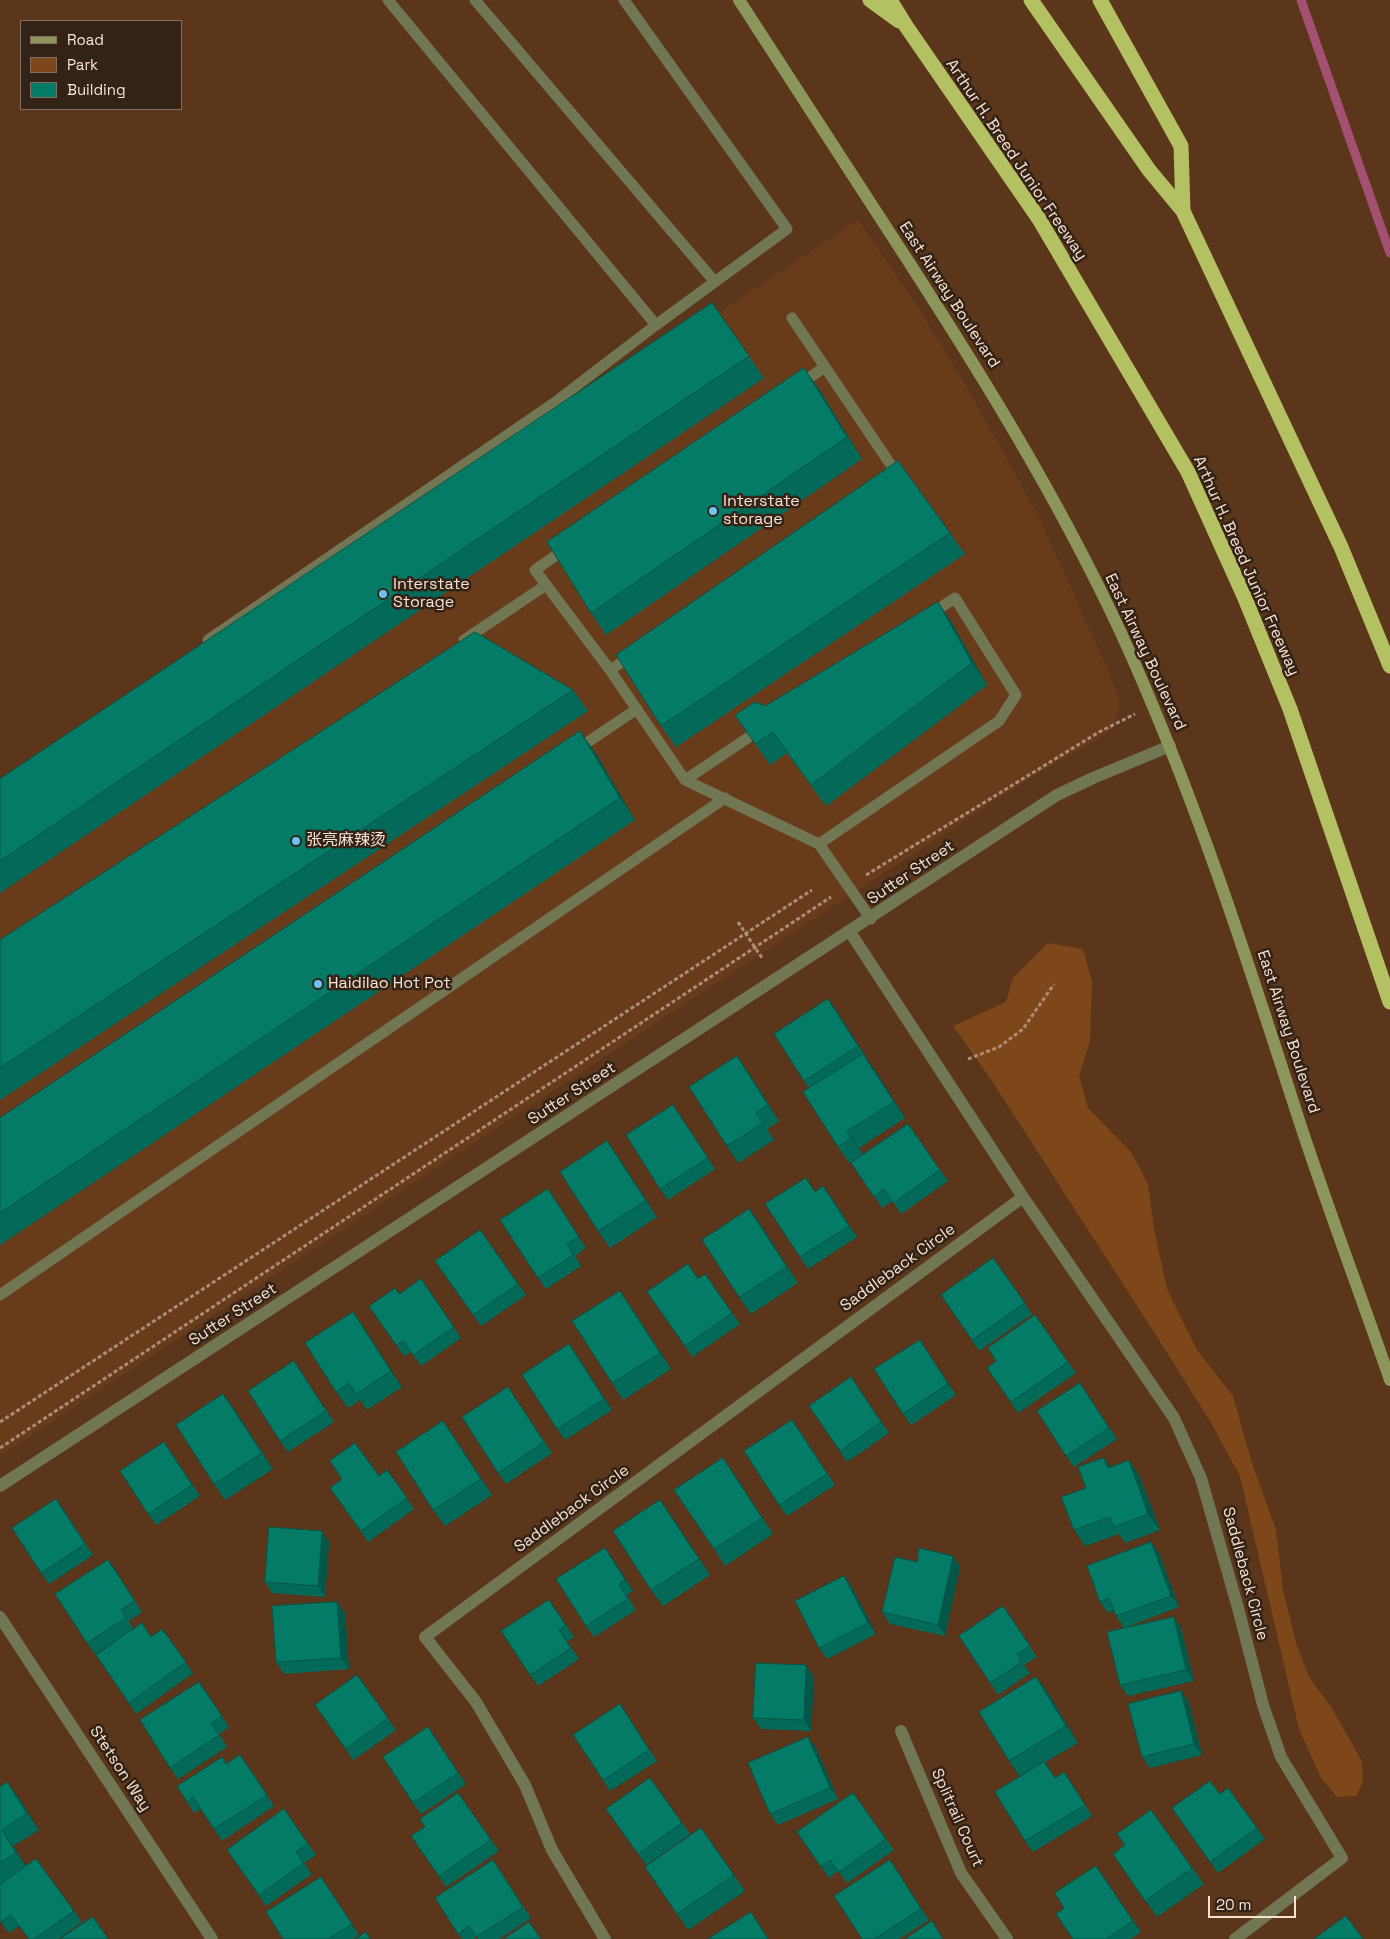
<!DOCTYPE html>
<html>
<head>
<meta charset="utf-8">
<style>
  body { margin:0 }
  #map { position:relative; width:1390px; height:1939px; overflow:hidden; background:#5b361a; font-family:"Space Grotesk",sans-serif }
  canvas { display:block }
  .legend { position:absolute; left:20px; top:20px; width:162px; height:90px; box-sizing:border-box; background:#332216; border:1px solid #826f61; margin:0; padding:6px 9px; list-style:none; font-size:15px; color:#f9e2d2 }
  .legend li { display:flex; align-items:center; gap:10px; height:25px }
  .legend b { width:25px; border:1px solid #826f61 }
  .scale { position:absolute; left:1208px; top:1896px; width:88px; height:22px; box-sizing:border-box; border:2px solid #f9e2d2; border-top:0; padding-left:6px; font-size:15px; line-height:18px; white-space:nowrap; color:#f9e2d2; -webkit-text-stroke:4px #332216; paint-order:stroke }
</style>
</head>
<body>
<div id="map">
<canvas width="1390" height="1939"></canvas>
<ul class="legend">
<li><b style="height:6px;background:#8c965a"></b>Road</li>
<li><b style="height:14px;background:#7e4719"></b>Park</li>
<li><b style="height:14px;background:#047b67"></b>Building</li>
</ul>
<div class="scale">20 m</div>
</div>
<script>
const g = document.querySelector('canvas').getContext('2d');
g.lineJoin = 'round';
function paint(path, color) { g.fillStyle = color; g.fill(path, 'evenodd'); }
function stroke(path, color, width, dash) { g.strokeStyle = color; g.lineWidth = width; g.lineCap = dash ? 'butt' : 'round'; g.setLineDash(dash || []); g.stroke(path); }
function drawText(font, color, halo, rows, align = 'center') {
  g.font = font + ' "Space Grotesk","Noto Sans SC",sans-serif'; g.lineWidth = 5; g.setLineDash([]); g.textBaseline = 'middle'; g.strokeStyle = halo; g.fillStyle = color; for (const [text, x, y, turn = 0] of rows) {
    g.save(); g.translate(x, y); g.rotate((+turn || 0) * Math.PI / 180); g.textAlign = isNaN(turn) ? turn : align; if (halo) g.strokeText(text, 0, 0); g.fillText(text, 0, 0); g.restore();
  }
}
const built = new Path2D(`
  M858 220 916 304 967 387 1040 519 1110 675 1119 699 1118 714 1111 730 1095 741 1033 776 832 907 0 1456V795Z`);
const green = new Path2D(`
  M1048 943 1083 949 1092 982 1090 1041 1079 1076 1088 1108 1131 1152 1148 1184 1154 1229 1167 1289 1197 1350 1233 1396 1252 1463 1276 1530 1283 1590 1297 1646 1309 1677 1331 1707 1362 1761 1363 1782 1356 1796 1337 1797 1321 1778 1299 1729 1240 1476 1210 1421 1154 1332 990 1078 953 1026 1006 1002 1013 978Z`);
const stream = new Path2D(`
  M1301 0 1390 253`);
const path = new Path2D(`
  M866 875 1099 732 1135 714
  M738 922 762 958
  M968 1059 999 1047 1023 1029 1054 984
  M0 1422 812 890
  M0 1448 831 897`);
const lane = new Path2D(`
  M475 0 715 282
  M624 0 787 229 656 325
  M792 318 899 477
  M800 384 825 367
  M568 547 535 570 610 670
  M208 640 554 403 656 325 388 0
  M464 640 546 585
  M633 655 610 670 685 780
  M761 729 685 780 819 844
  M576 750 637 709
  M871 919 819 844 999 721 1016 695 955 598 929 615
  M0 1295 725 798`);
const street = new Path2D(`
  M850 932 1023 1197 1174 1418 1201 1478 1238 1608 1263 1705 1281 1757 1342 1858 1235 1939
  M0 1486 1057 795 1093 778 1170 746
  M0 1617 212 1939
  M901 1731 961 1873 1007 1939
  M605 1939 552 1850 525 1785 476 1702 425 1637 1023 1197`);
const secondary = new Path2D(`
  M739 0C789 78 840 155 890 233 974 362 1056 493 1121 633 1192 788 1244 949 1296 1111 1325 1201 1359 1290 1390 1380`);
const highway = new Path2D(`
  M870 0 899 21
  M890 0 906 26 1039 219 1188 472 1244 596 1290 709 1390 1002
  M1031 0 1149 170 1183 211 1341 547 1390 666
  M1100 0 1181 146 1183 211`);
const wall = new Path2D(`
  M712 303 764 378 0 893V779Z
  M819 389 862 459 606 635 591 613Z
  M898 461 965 554 676 747 661 726Z
  M938 602 952 623 987 685 826 806 787 753 770 765 735 715 765 706Z
  M573 690 588 711 0 1100V940Z
  M595 752 635 820 0 1245V1118Z
  M836 1010 905 1118 859 1148 863 1155 849 1163 838 1147 809 1088 804 1081Z
  M748 1072 779 1121 767 1129 774 1140 738 1163 727 1146Z
  M673 1105 715 1169 668 1200 660 1189Z
  M908 1124 948 1181 901 1214 892 1201 882 1208 851 1163Z
  M619 1158 657 1217 610 1248 598 1231Z
  M815 1191 831 1197 857 1237 808 1269 800 1257Z
  M555 1200 586 1248 575 1256 581 1266 546 1289 538 1278Z
  M749 1209 798 1283 751 1314 739 1297Z
  M480 1230 526 1295 481 1326 435 1261Z
  M993 1258 1032 1314 979 1351 941 1295Z
  M705 1274 740 1324 692 1357 685 1346 698 1278Z
  M421 1279 461 1338 421 1366 411 1352 404 1356 369 1306 399 1294Z
  M631 1307 671 1369 623 1400 612 1383Z
  M353 1312 402 1387 367 1410 360 1400 348 1408 336 1392Z
  M1035 1315 1076 1373 1018 1413 987 1368 996 1361Z
  M569 1344 612 1410 565 1440 557 1429Z
  M927 1351 956 1395 911 1425 903 1414Z
  M294 1361 334 1422 288 1452 280 1441Z
  M851 1377 889 1433 847 1462 809 1406Z
  M1080 1383 1117 1439 1074 1467 1066 1456Z
  M508 1387 552 1453 506 1484 498 1473Z
  M223 1394 273 1469 225 1500 214 1484Z
  M443 1421 492 1495 445 1526 433 1510Z
  M800 1431 835 1485 787 1516 779 1505Z
  M171 1453 200 1496 156 1525 148 1514Z
  M1111 1467 1140 1477 1160 1530 1125 1543 1119 1534 1085 1546 1074 1530Z
  M387 1470 414 1509 368 1542 330 1488 342 1479 379 1476Z
  M734 1474 773 1534 725 1566 714 1549Z
  M64 1510 93 1555 49 1584 41 1573Z
  M672 1517 710 1575 663 1606 651 1590Z
  M329 1542 325 1597 272 1593 265 1582Z
  M1151 1542 1159 1553 1179 1607 1124 1628 1116 1616 1114 1610 1108 1613 1100 1602Z
  M953 1556 960 1567 945 1636 890 1624 882 1612 917 1562Z
  M613 1559 633 1591 627 1595 636 1610 594 1637 586 1626Z
  M116 1571 142 1612 129 1621 133 1629 151 1637 162 1629 193 1673 136 1714 96 1655 120 1638 95 1654 87 1643Z
  M844 1576 852 1587 876 1634 827 1659 819 1648Z
  M337 1602 345 1613 349 1669 284 1674 276 1662Z
  M1003 1606 1037 1657 1024 1665 1030 1673 998 1695 990 1683Z
  M557 1611 574 1637 567 1641 579 1659 538 1686 530 1675Z
  M1174 1617 1181 1628 1194 1681 1128 1696 1120 1685Z
  M806 1665 814 1677 811 1731 761 1729 753 1718Z
  M357 1675 396 1730 353 1760 315 1705Z
  M1036 1677 1048 1693 1078 1743 1045 1762 1055 1778 1064 1772 1092 1816 1033 1852 1025 1841 1020 1777 1009 1761Z
  M207 1693 229 1727 219 1734 227 1747 178 1779 170 1768Z
  M1189 1702 1202 1755 1150 1768 1142 1757Z
  M628 1716 657 1761 610 1791 603 1780Z
  M428 1727 466 1784 421 1814 413 1803Z
  M808 1737 816 1748 838 1799 778 1825 770 1814Z
  M240 1755 274 1806 222 1841 200 1809 194 1813 187 1802 222 1757 227 1764Z
  M650 1778 690 1834 646 1865 606 1809Z
  M7 1782 39 1830 13 1846 26 1866 36 1859 82 1922 58 1939H29L19 1926 9 1933 0 1921V1787Z
  M1228 1788 1265 1839 1218 1873 1172 1808 1220 1794Z
  M458 1793 499 1851 446 1887 411 1836 425 1827Z
  M853 1793 894 1850 847 1883 838 1871 829 1878 797 1832Z
  M284 1809 316 1855 304 1863 312 1874 266 1906 227 1850Z
  M1151 1810 1204 1884 1157 1917 1113 1854 1125 1846Z
  M701 1828 745 1891 688 1930 645 1867Z
  M493 1860 531 1918 499 1939H478L477 1937 474 1939H462L435 1898Z
  M890 1860 929 1920 899 1939H862Z
  M1096 1866 1141 1932 1131 1939H1073L1064 1908Z
  M321 1877 359 1935 353 1939H283Z`);
const shadedWall = new Path2D(`
  M804 368 819 389 862 459 847 437Z
  M938 602 952 623 987 685 972 663Z
  M580 731 595 752 635 820 620 798Z
  M828 999 836 1010 866 1057 858 1046Z
  M863 1054 875 1070 905 1118 894 1102Z
  M737 1056 748 1072 779 1121 768 1105Z
  M847 1131 859 1148 863 1155 851 1138Z
  M607 1141 619 1158 657 1217 646 1201Z
  M823 1186 831 1197 857 1237 849 1226Z
  M749 1209 761 1225 798 1283 787 1267Z
  M620 1291 631 1307 671 1369 660 1353Z
  M353 1312 364 1328 402 1387 391 1371Z
  M920 1340 927 1351 956 1395 948 1384Z
  M569 1344 577 1355 612 1410 604 1399Z
  M223 1394 235 1410 273 1469 262 1453Z
  M443 1421 454 1437 492 1495 481 1479Z
  M723 1458 734 1474 773 1534 762 1518Z
  M1104 1458 1116 1474 1108 1468Z
  M1129 1460 1140 1477 1160 1530 1148 1514Z
  M660 1500 672 1517 710 1575 699 1559Z
  M322 1531 329 1542 325 1597 318 1586Z
  M1151 1542 1159 1553 1179 1607 1171 1596Z
  M605 1548 613 1559 633 1591 625 1580Z
  M953 1556 960 1567 945 1636 938 1625Z
  M108 1560 116 1571 142 1612 135 1601Z
  M844 1576 852 1587 876 1634 868 1623Z
  M337 1602 345 1613 349 1669 341 1658Z
  M1174 1617 1181 1628 1194 1681 1186 1670Z
  M806 1665 814 1677 811 1731 804 1720Z
  M1036 1677 1048 1693 1078 1743 1066 1726Z
  M1181 1691 1189 1702 1202 1755 1194 1744Z
  M808 1737 816 1748 838 1799 830 1788Z
  M1064 1772 1072 1783 1092 1816Z
  M7 1782 19 1798 39 1830 27 1813Z
  M2 1830 13 1846 28 1869 16 1853Z`);
const building = new Path2D(`
  M712 303 749 356 0 861V779Z
  M804 368 847 437 591 613 547 542Z
  M898 461 950 533 661 726 616 655Z
  M938 602 972 663 811 785 773 732 755 744 735 715 755 702 765 706Z
  M475 632 573 690 0 1068V940Z
  M580 731 620 798 0 1213V1118Z
  M828 999 858 1046 804 1081 774 1034Z
  M863 1054 894 1102 847 1131 851 1138 838 1147 803 1092Z
  M737 1056 768 1105 756 1113 763 1123 727 1146 689 1087Z
  M673 1105 708 1158 660 1189 626 1135Z
  M908 1124 940 1170 893 1203 884 1189 874 1197 851 1163Z
  M607 1141 646 1201 598 1231 560 1172Z
  M806 1178 815 1192 823 1186 849 1226 800 1257 765 1204Z
  M548 1189 579 1237 567 1244 573 1255 538 1278 500 1220Z
  M749 1209 787 1267 739 1297 702 1240Z
  M480 1230 518 1284 473 1315 435 1261Z
  M993 1258 1025 1303 972 1340 941 1295Z
  M688 1264 698 1279 705 1274 732 1313 685 1346 647 1292Z
  M421 1279 454 1327 413 1355 403 1341 396 1345 369 1306 395 1288 399 1294Z
  M620 1291 660 1353 612 1383 572 1321Z
  M353 1312 391 1371 356 1394 349 1383 336 1392 305 1343Z
  M1035 1315 1068 1362 1011 1402 987 1368 996 1361 988 1348Z
  M920 1340 948 1384 903 1414 874 1369Z
  M569 1344 604 1399 557 1429 522 1375Z
  M294 1361 326 1411 280 1441 248 1391Z
  M851 1377 881 1422 840 1451 809 1406Z
  M1080 1383 1109 1428 1066 1456 1037 1411Z
  M508 1387 544 1442 498 1473 462 1417Z
  M223 1394 262 1453 214 1484 176 1425Z
  M792 1420 827 1474 779 1505 744 1451Z
  M443 1421 481 1479 433 1510 396 1452Z
  M164 1442 192 1485 148 1514 120 1471Z
  M355 1443 379 1476 387 1470 407 1498 361 1531 330 1488 342 1479 330 1461Z
  M723 1458 762 1518 714 1549 674 1490Z
  M1104 1458 1108 1468 1129 1460 1148 1514 1114 1527 1110 1517 1074 1530 1061 1497 1086 1488 1078 1467Z
  M56 1499 85 1544 41 1573 12 1528Z
  M660 1500 699 1559 651 1590 613 1531Z
  M269 1527 322 1531 318 1586 265 1582Z
  M1151 1542 1171 1596 1116 1616 1109 1598 1100 1602 1087 1566Z
  M605 1548 625 1580 619 1584 628 1599 586 1626 556 1579Z
  M919 1548 953 1556 938 1625 882 1612 895 1557 917 1562Z
  M108 1560 135 1601 121 1610 126 1618 87 1643 55 1594Z
  M844 1576 868 1623 819 1648 795 1601Z
  M549 1600 566 1626 559 1630 571 1648 530 1675 501 1631Z
  M337 1602 341 1658 276 1662 272 1606Z
  M1003 1606 1030 1646 1017 1654 1022 1662 990 1683 959 1636Z
  M1174 1617 1186 1670 1120 1685 1107 1632Z
  M142 1623 151 1637 162 1629 186 1662 129 1703 96 1655Z
  M756 1663 806 1665 804 1720 753 1718Z
  M357 1675 388 1718 346 1749 315 1705Z
  M1036 1677 1066 1726 1009 1761 979 1712Z
  M199 1682 222 1716 211 1723 219 1735 170 1768 140 1720Z
  M1181 1691 1194 1744 1142 1757 1128 1704Z
  M620 1704 649 1750 603 1780 573 1735Z
  M428 1727 458 1773 413 1803 383 1757Z
  M808 1737 830 1788 770 1814 748 1763Z
  M240 1755 267 1795 214 1829 193 1797 187 1802 177 1786 222 1757 226 1764Z
  M1044 1762 1055 1778 1064 1772 1085 1805 1025 1841 995 1792Z
  M650 1778 682 1823 638 1854 606 1809Z
  M1210 1781 1220 1794 1228 1788 1257 1828 1210 1862 1172 1808Z
  M7 1782 27 1813 2 1830 16 1853 0 1863V1787Z
  M458 1793 491 1840 439 1876 411 1836 425 1827 420 1819Z
  M853 1793 886 1839 839 1872 830 1860 821 1867 797 1832Z
  M284 1809 308 1844 296 1852 304 1863 259 1895 227 1850Z
  M1151 1810 1192 1868 1145 1901 1113 1854 1125 1845 1117 1834Z
  M701 1828 734 1875 677 1914 645 1867Z
  M36 1859 74 1911 34 1939H29L11 1915 1 1922 0 1921V1885Z
  M493 1860 523 1907 476 1937 469 1926 458 1934 435 1898Z
  M890 1860 921 1909 874 1939H862L834 1896Z
  M1096 1866 1133 1921 1106 1939H1073L1056 1914 1064 1908 1055 1893Z
  M321 1877 352 1924 328 1939H283L266 1912Z
  M751 1912 768 1939H708Z
  M1346 1916 1363 1939H1314Z
  M93 1917 108 1939H60Z
  M932 1921 943 1939H905Z
  M529 1922 541 1939H504Z
  M366 1932 370 1939H356Z`);
const markers = [
  [713,511,5,"#6ec2f3"],
  [383,594,5,"#6ec2f3"],
  [296,841,5,"#6ec2f3"],
  [318,984,5,"#6ec2f3"]
];
const streetNames = [
  ["Arthur H. Breed Junior Freeway",1016,160,56],
  ["East Airway Boulevard",949,295,57],
  ["Arthur H. Breed Junior Freeway",1246,566,66],
  ["East Airway Boulevard",1145,652,65],
  ["Sutter Street",911,873,-34],
  ["East Airway Boulevard",1288,1032,72],
  ["Sutter Street",572,1094,-33],
  ["Saddleback Circle",898,1268,-36],
  ["Sutter Street",233,1315,-33],
  ["Saddleback Circle",572,1509,-36],
  ["Saddleback Circle",1245,1574,75],
  ["Stetson Way",120,1769,57],
  ["Splitrail Court",957,1818,66]
];
const poiNames = [
  ["Interstate",723,502],
  ["storage",723,520],
  ["Interstate",393,585],
  ["Storage",393,603],
  ["张亮麻辣烫",306,841],
  ["Haidilao Hot Pot",328,984]
];
paint(built, '#683c1b');
paint(green, '#7e4719');
stroke(stream, '#a54f72', 9);
stroke(path, '#ac8e78', 3, [4, 2.5]);
stroke(lane, '#717753', 11);
stroke(street, '#717753', 12);
stroke(secondary, '#8c965a', 12);
stroke(highway, '#b4c163', 15);
paint(wall, '#036a59');
paint(shadedWall, '#035648');
paint(building, '#047b67');
stroke(building, '#035648', 1);
for (const [x, y, r, color] of markers) { const dot = new Path2D(); dot.arc(x, y, r, 0, 2 * Math.PI); g.fillStyle = color; g.fill(dot); stroke(dot, '#332216', 2); }
drawText('16px', '#f9e2d2', '#332216', streetNames);
drawText('16px', '#f9e2d2', '#332216', poiNames, 'left');
</script>
</body>
</html>
